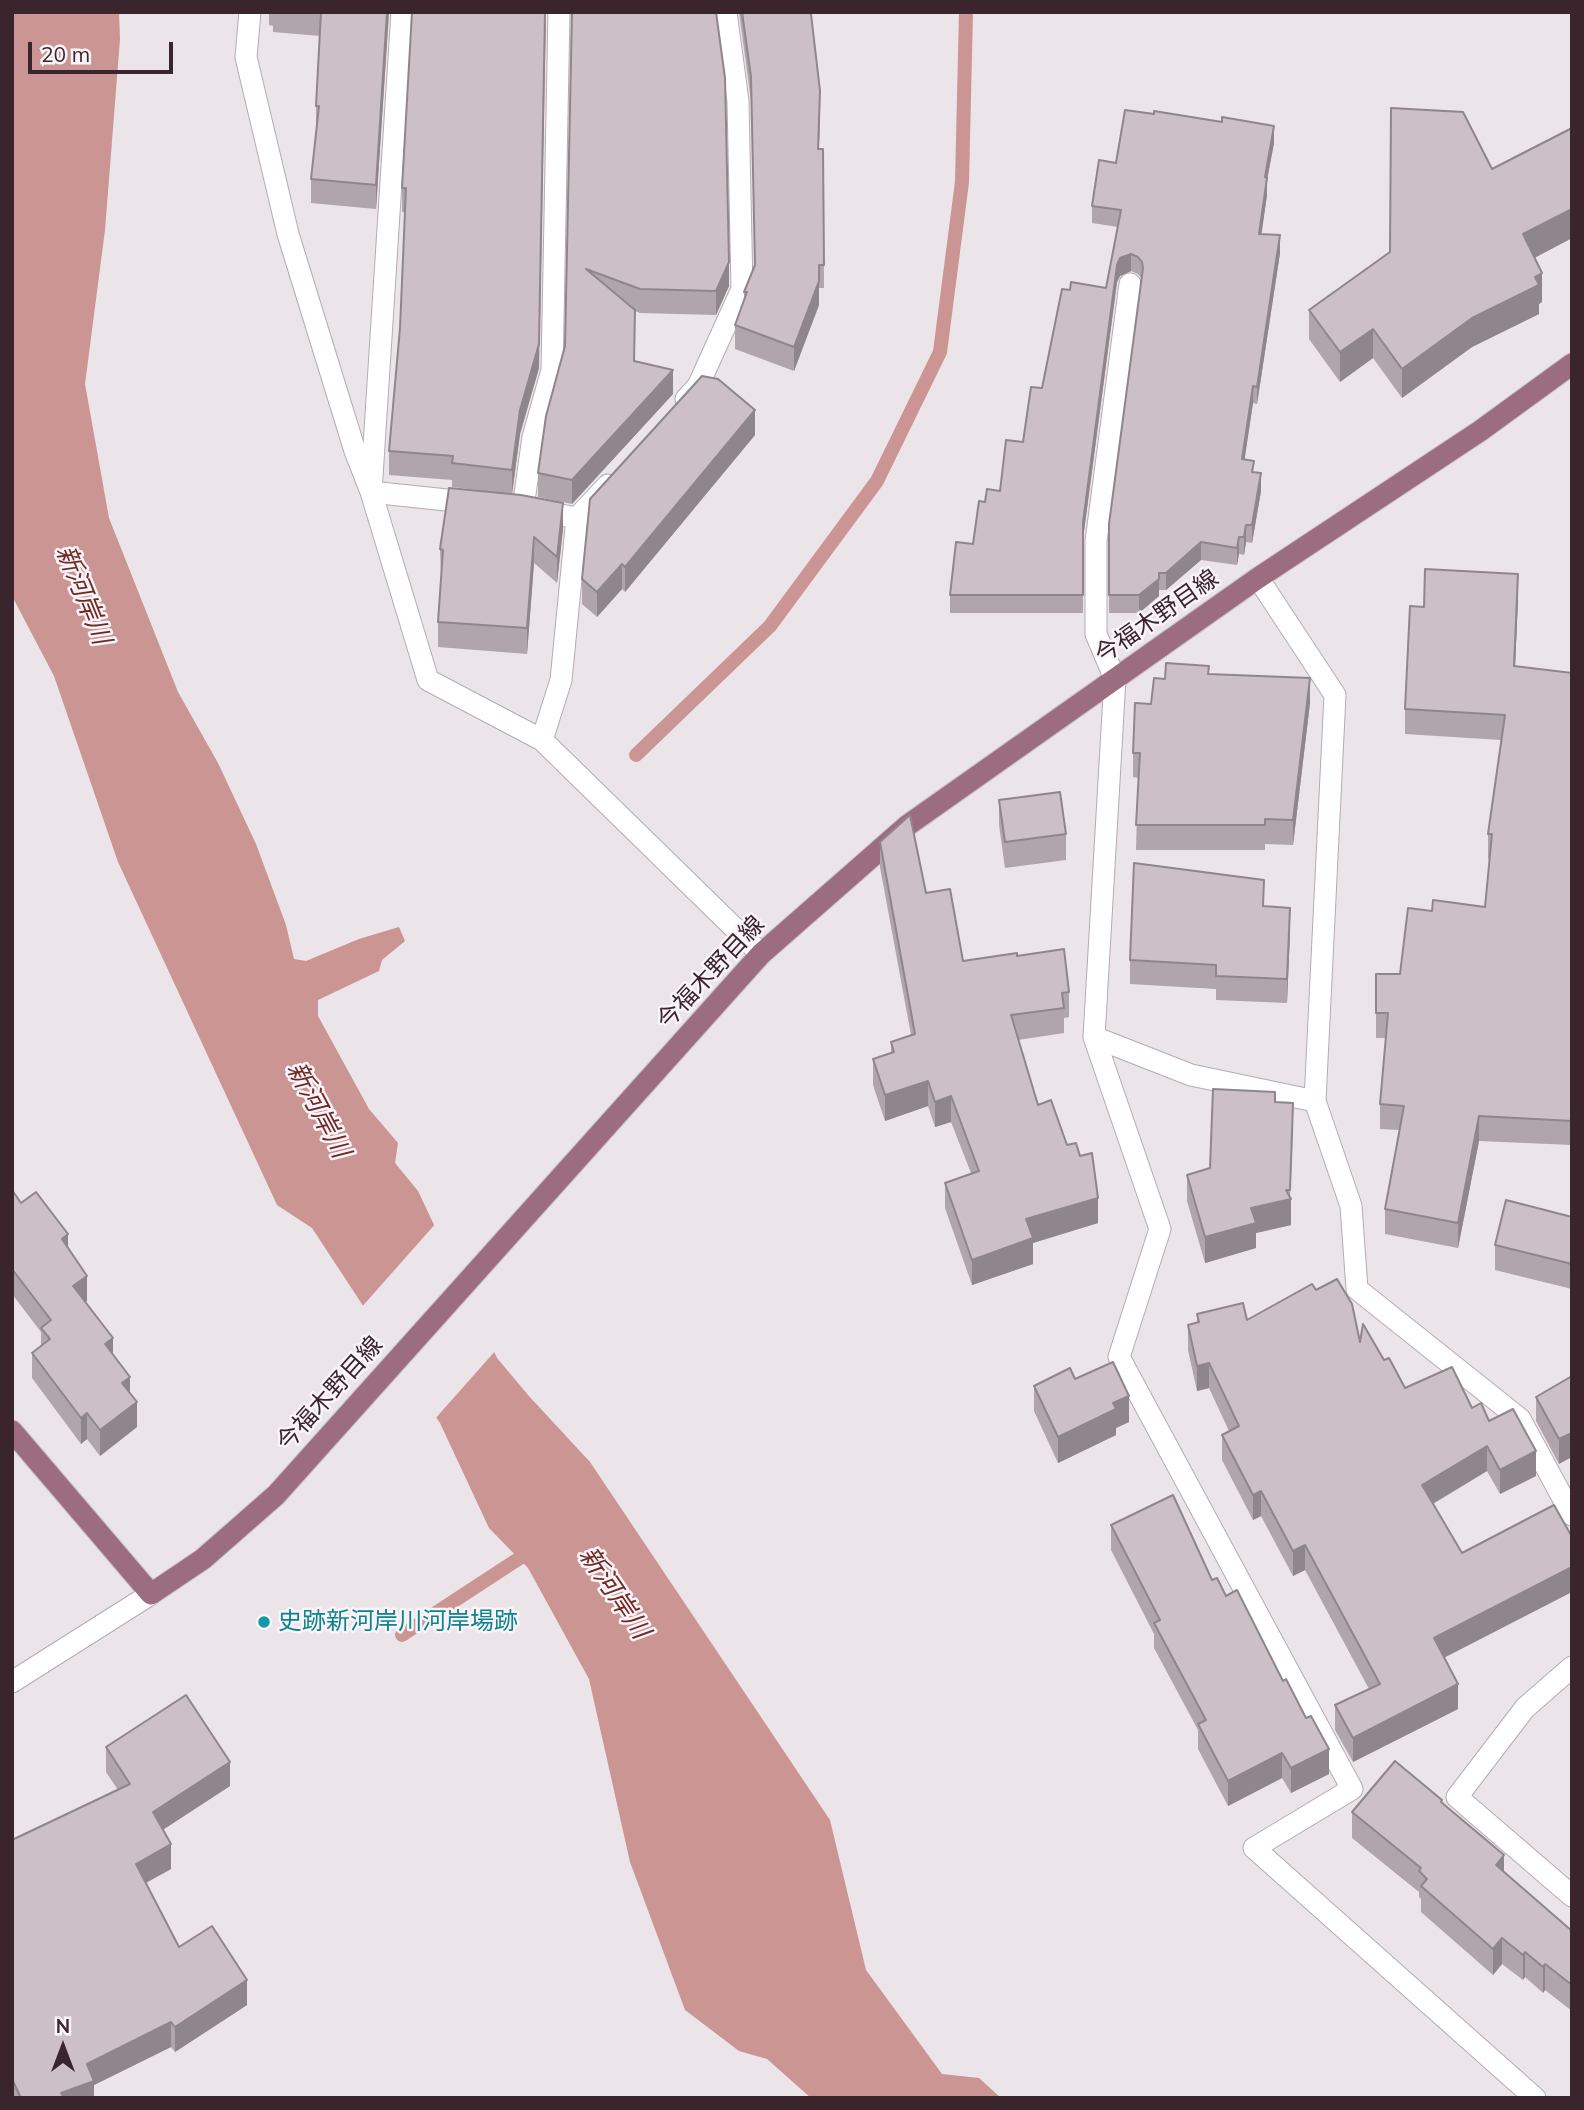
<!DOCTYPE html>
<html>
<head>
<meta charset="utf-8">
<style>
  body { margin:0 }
  #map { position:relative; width:1584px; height:2110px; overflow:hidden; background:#ebe4e8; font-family:Mulish,sans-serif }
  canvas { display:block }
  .frame { position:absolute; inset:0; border:14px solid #3b252d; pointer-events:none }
  .north { position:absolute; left:28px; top:2012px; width:70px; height:70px; -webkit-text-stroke:5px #f8f4f7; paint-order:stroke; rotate:0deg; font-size:19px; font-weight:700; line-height:28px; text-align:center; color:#3b252d }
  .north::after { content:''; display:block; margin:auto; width:24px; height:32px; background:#3b252d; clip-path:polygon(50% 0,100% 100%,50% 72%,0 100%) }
  .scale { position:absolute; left:28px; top:42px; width:145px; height:32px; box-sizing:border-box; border:4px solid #3b252d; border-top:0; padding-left:9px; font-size:21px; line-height:24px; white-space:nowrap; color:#3b252d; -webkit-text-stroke:5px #f8f4f7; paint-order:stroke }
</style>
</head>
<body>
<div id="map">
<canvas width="1584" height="2110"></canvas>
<div class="frame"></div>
<div class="north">N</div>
<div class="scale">20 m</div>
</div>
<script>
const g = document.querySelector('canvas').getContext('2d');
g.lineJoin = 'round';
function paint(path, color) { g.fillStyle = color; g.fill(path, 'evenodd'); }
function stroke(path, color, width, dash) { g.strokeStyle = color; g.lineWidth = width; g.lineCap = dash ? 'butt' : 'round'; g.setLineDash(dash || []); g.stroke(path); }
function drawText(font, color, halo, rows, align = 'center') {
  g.font = font + ' Mulish,"Noto Sans JP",sans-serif'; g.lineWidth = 5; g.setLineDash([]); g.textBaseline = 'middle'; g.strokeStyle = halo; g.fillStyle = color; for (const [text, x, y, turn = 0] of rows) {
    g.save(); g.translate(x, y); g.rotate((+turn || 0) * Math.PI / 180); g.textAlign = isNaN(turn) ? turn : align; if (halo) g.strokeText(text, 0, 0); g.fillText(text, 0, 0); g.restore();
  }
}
const water = new Path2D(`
  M12 12H119L120 39 105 230 85 384 109 518 178 692 218 763 256 844 286 925 294 959 306 961 359 939 399 927 405 941 382 960 379 971 318 1000V1016L369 1109 398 1143 395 1163 418 1191 497 1358 528 1395 590 1462 830 1820 866 1970 942 2074 979 2078 1001 2098H811L767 2059 739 2051 685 2010 630 1862 589 1679 528 1568 489 1528 440 1423 312 1228 277 1205 118 862 54 676 12 596Z`);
const pier = new Path2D(`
  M437 1222 497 1349 434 1420 360 1309Z`);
const stream = new Path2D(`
  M636 755 770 626 877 481 940 352 962 182 966 12
  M402 1635 532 1550`);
const minor = new Path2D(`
  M250 12 246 57 288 234 355 451 371 492 475 503
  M402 12 371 492 428 680 542 740 761 954
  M559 12 552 370 533 437 523 508 577 518 608 485
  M1130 284 1096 541V634L1115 679 1094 1037 1160 1229 1119 1357 1352 1789 1254 1848 1535 2098
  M686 399 698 386 742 289 738 101 726 12
  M1258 578 1335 695 1315 1101 1351 1206 1357 1289 1520 1419 1572 1515
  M542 740 561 680 577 518
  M1094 1037 1191 1075 1315 1101
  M1572 1667 1525 1708 1457 1797 1572 1896
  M12 1682 151 1594`);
const major = new Path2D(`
  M12 1431 151 1594 203 1559 276 1495 761 954 908 825 1258 578 1480 431 1572 364`);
const wall = new Path2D(`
  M269 12H389L376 209 311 203V179L316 130V106L320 36 273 32V26L269 25Z
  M412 12 539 368 520 434 512 494 452 487V480L389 475V451L400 328 405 212H402V188Z
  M572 12 729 286 716 315 640 313 635 311V361L673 394 572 504 538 497V473L565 346Z
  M739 12H810L820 115 819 149H823L824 288H819V305L794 371 735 349V325L744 301V292L755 266 751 101Z
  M1274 143 1267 180V195L1261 234 1280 253 1257 404 1253 403 1244 460 1254 473 1261 491 1252 543 1246 542 1244 555 1239 554 1237 565 1201 560 1166 590H1159V596L1139 613H1109V524L1142 279 1138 274 1131 271 1120 276 1117 282 1083 539V613H950V595L973 544 985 502 1000 491 1023 442 1042 388 1070 290 1106 288 1118 227 1092 223V206L1116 163Z
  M1492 169 1572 238 1534 258 1542 302 1539 304V314L1472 347 1402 398 1373 358 1340 382 1309 339V310L1390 252Z
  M755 435 625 592 622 589 597 617 582 604V579Z
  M563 529 557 583 534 563 527 654 438 647V622L441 575 440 549Z
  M1518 599 1515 666 1572 673V1145L1479 1141 1458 1248 1385 1234V1209L1400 1130 1380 1129V1104L1386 1038H1376V974H1400L1432 911 1485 907 1489 859 1488 858V834L1501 740 1405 734V709L1424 607Z
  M1209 674 1310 703 1293 845 1265 844V850H1136L1138 778 1133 777V753L1151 704 1165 679Z
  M999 800 1066 834V860L1005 868 999 825Z
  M880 842 926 893 963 961 1017 956 1069 992V1017L1064 1018V1033L1018 1040 1038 1105 1067 1145 1098 1223 1033 1243V1264L972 1285 945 1208V1183L971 1173 951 1122 935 1127 928 1106 885 1121 873 1085V1059L891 1053V1042L911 1035 880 867Z
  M1264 906 1290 931 1287 1003 1216 1000V989L1130 984V960Z
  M1275 1102 1293 1129 1290 1197 1291 1225 1256 1233V1248L1205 1263 1187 1201V1175L1210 1168Z
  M12 1190 21 1203 68 1249 87 1301 86 1302 113 1354 130 1394 137 1427 100 1456 87 1439 81 1444 32 1378V1353L41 1346V1332L12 1294Z
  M1572 1217V1289L1495 1270V1245Z
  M1316 1290 1360 1342 1384 1360 1405 1388 1472 1408 1489 1421 1536 1476 1500 1494 1487 1471 1433 1504 1444 1657 1458 1709 1353 1762 1335 1730V1705L1369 1689 1305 1570 1293 1576 1261 1516 1253 1520 1222 1460V1435L1229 1431 1209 1388 1197 1391 1188 1350V1325L1197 1323V1314L1247 1320Z
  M1572 1376 1559 1464 1536 1421V1397Z
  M1075 1379 1129 1422 1116 1428V1435L1058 1463 1034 1411V1386Z
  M1111 1525 1212 1580 1226 1596 1329 1774 1291 1793 1282 1778 1228 1806 1198 1749V1730L1154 1648V1634L1111 1550Z
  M106 1747 230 1786 163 1830 171 1869 146 1883 179 1947 247 2005 175 2052 171 2047 94 2085V2098H12V1840L118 1790 106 1772Z
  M1442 1804 1504 1873 1572 1931V2011L1545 1990 1543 1993 1525 1977 1523 1980 1502 1964 1493 1975 1421 1912V1899L1419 1897V1892L1352 1838V1812Z`);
const shadedWall = new Path2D(`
  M387 12H389L376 209V185Z
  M546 12 539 368 520 434 512 494V470L520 410Z
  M820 91V115L818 173V149Z
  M1274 126V143L1267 180V195L1259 252V234L1265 177Z
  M1572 209V238L1523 264V234Z
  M1280 235V253L1257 404V387Z
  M1131 254V271L1120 276 1117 282 1083 539V522L1117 265 1120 258Z
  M729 262V286L716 315V291Z
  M1542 273V302L1539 304V314L1472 347 1402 398V369L1472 318Z
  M819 281V305L794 371V347Z
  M1373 329V358L1340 382V352Z
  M673 370V394L572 504V480Z
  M1253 386V403L1242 477V459Z
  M755 410V435L625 592V567Z
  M1261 473V491L1252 543V525Z
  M563 503V529L557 583V557Z
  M1246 525V542L1244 555V537Z
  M534 537V563L527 654V628Z
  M1239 537V554L1237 565V548Z
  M1201 542V560L1166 590V573Z
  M622 564V589L597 617V592Z
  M1518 574V599L1514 690V666Z
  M1159 579V596L1139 613V595Z
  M1310 678V703L1293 845V820Z
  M1290 908V931L1287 1003V979Z
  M928 1081V1106L885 1121V1095Z
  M951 1096V1122L935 1127V1102Z
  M1293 1103 1290 1199H1291V1225L1256 1233V1248L1205 1263V1237L1251 1208 1290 1199Z
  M1479 1116V1141L1458 1248V1223Z
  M1098 1198V1223L1033 1243V1264L972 1285V1260L1026 1219Z
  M68 1234V1260L62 1239Z
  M87 1276V1301L73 1312V1286Z
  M113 1338V1363L105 1344Z
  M1209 1363V1388L1197 1391V1366Z
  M130 1377V1403L122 1383Z
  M1129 1396V1422L1116 1428V1435L1058 1463V1437L1113 1403Z
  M137 1402V1427L100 1456V1430Z
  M87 1413V1439L81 1444V1418Z
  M1572 1433V1457L1559 1464V1439Z
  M1487 1446V1471L1422 1510V1485Z
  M1536 1451V1476L1500 1494V1470Z
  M1261 1491V1516L1253 1520V1495Z
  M1305 1545V1570L1293 1576V1551Z
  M1572 1567V1592L1434 1663V1638Z
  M1458 1684V1709L1353 1762V1738Z
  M1329 1749V1774L1291 1793V1768Z
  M1282 1753V1778L1228 1806V1781Z
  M230 1762V1786L153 1836V1812Z
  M171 1844V1869L136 1888V1864Z
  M1504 1855V1881L1496 1865Z
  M1502 1938V1964L1493 1975V1949Z
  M1525 1952V1977L1523 1980V1955Z
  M1545 1964V1990L1543 1993V1967Z
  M247 1980V2005L175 2052V2027Z
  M171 2022V2047L94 2085V2098H61V2093L87 2064Z`);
const building = new Path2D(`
  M320 12H387L376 185 311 179 319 106H316L321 12Z
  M412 12H545L539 344 520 410 512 470 452 463 453 456 389 451 400 328 406 188H402Z
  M572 12H716L725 78 729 262 716 291 640 289 586 269 635 310 634 361 673 370 572 480 538 473 546 416 565 346Z
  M742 12H810L811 14 820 91 818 149H823L824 265H819V281L794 347 735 325 747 292H744L755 265 751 77Z
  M1391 108 1463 112 1492 169 1572 128V209L1523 234 1542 273 1535 277 1539 285 1472 318 1402 369 1373 329 1340 352 1309 310 1390 252Z
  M1125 110 1154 114V111L1222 122V117L1274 126 1265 177 1267 178 1259 234 1280 235 1257 387 1253 386 1242 459 1254 461 1252 472 1261 473 1252 525H1246L1244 537H1239L1237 548 1201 542 1166 573H1159V579L1139 595H1109V524L1143 268 1142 262 1138 257 1131 254 1120 258 1117 265 1083 522V595H950L956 542 973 544 979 501 985 502 987 489 1000 491 1006 440 1023 442 1031 387 1042 388 1062 289 1070 290 1071 282 1106 288 1121 210 1092 206 1099 160 1116 163Z
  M702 376 718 379 755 410 625 567 622 564 597 592 582 579 590 499Z
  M449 488 521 495 563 503 557 557 534 537 527 628 438 622 443 550 440 549Z
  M1425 569 1518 574 1514 666 1572 673V1121L1479 1116 1458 1223 1385 1209 1404 1106 1380 1104 1388 1013H1376V974H1400L1408 908 1432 911 1433 900 1485 907 1492 834H1488L1505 715 1405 709 1410 606 1424 607Z
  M1166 663 1209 666 1208 674 1310 678 1293 820 1265 819V825H1136L1140 753H1133L1135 703 1151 704 1154 678 1165 679Z
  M1060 792 1066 834 1005 842 999 800Z
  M910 815 926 893 950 889 963 961 1017 953V956L1064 949 1069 992 1062 993 1064 1008 1011 1015 1038 1105 1051 1100 1067 1145 1076 1143 1080 1156 1092 1153 1098 1198 1026 1219 1033 1238 972 1260 945 1183 979 1171 951 1096 935 1102 928 1081 885 1095 873 1059 894 1052 891 1042 915 1034 880 842Z
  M1134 863 1264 880 1263 906 1290 908 1287 979 1216 976V965L1130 960Z
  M1213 1089 1275 1092V1102L1293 1103 1290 1190H1286L1291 1199 1251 1208 1256 1223 1205 1237 1187 1175 1210 1168Z
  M12 1190 21 1203 36 1192 68 1234 62 1239 87 1276 73 1286 113 1338 105 1344 130 1377 122 1383 137 1402 100 1430 87 1413 81 1418 32 1353 50 1339 41 1328 51 1320 12 1269Z
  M1506 1200 1572 1217V1264L1495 1245Z
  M1337 1279 1352 1304 1360 1342 1363 1324 1384 1360 1389 1358 1405 1388 1452 1367 1472 1408 1481 1403 1489 1421 1513 1409 1536 1451 1500 1470 1487 1446 1422 1485 1462 1553 1554 1505 1572 1537V1567L1434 1638 1458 1684 1353 1738 1335 1705 1380 1684 1305 1545 1293 1551 1261 1491 1253 1495 1222 1435 1239 1426 1209 1363 1197 1366 1188 1325 1199 1322 1197 1314 1243 1303 1247 1320 1312 1284 1316 1290Z
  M1113 1362 1129 1396 1113 1403 1116 1409 1058 1437 1034 1386 1070 1368 1075 1379Z
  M1572 1376V1433L1559 1439 1536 1397Z
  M1173 1495 1212 1580 1217 1578 1226 1596 1237 1590 1283 1681 1286 1679 1306 1718 1311 1716 1329 1749 1291 1768 1282 1753 1228 1781 1198 1724 1206 1720 1154 1623 1160 1620 1111 1525Z
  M186 1695 230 1762 153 1812 171 1844 136 1864 179 1947 212 1926 247 1980 175 2027 171 2022 87 2064 94 2081 61 2093 64 2098H21L12 2079V1840L130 1784 106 1747Z
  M1395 1761 1442 1800 1441 1802 1504 1855 1496 1865 1572 1931V1985L1545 1964 1543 1967 1525 1952 1523 1955 1502 1938 1493 1949 1421 1886 1427 1879 1419 1871 1421 1868 1352 1812Z`);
const markers = [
  [264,1622,7,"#0f9aa8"]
];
const streetNames = [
  ["今福木野目線",1157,617,-35],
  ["今福木野目線",711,973,-47],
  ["今福木野目線",330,1394,-48]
];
const cultureNames = [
  ["史跡新河岸川河岸場跡",278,1622]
];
const waterNames = [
  ["新河岸川",83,595,68],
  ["新河岸川",318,1110,62],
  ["新河岸川",614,1593,56]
];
paint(water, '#ca9592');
paint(pier, '#ebe4e8');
stroke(stream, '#ca9592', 14);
stroke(minor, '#b6abb0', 23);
stroke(major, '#c8c2c4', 23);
stroke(minor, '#fff', 21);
stroke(major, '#9c6d7e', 21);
paint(wall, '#afa5aa');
paint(shadedWall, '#8f868b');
paint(building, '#ccc0c6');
stroke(building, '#8f868b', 2);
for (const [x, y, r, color] of markers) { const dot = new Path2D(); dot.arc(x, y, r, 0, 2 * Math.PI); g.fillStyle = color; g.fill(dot); stroke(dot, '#f8f4f7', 2.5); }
drawText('24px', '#3b252d', '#f8f4f7', streetNames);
drawText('24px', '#0d838f', '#f8f4f7', cultureNames, 'left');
drawText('italic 26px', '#702a26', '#f8f4f7', waterNames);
</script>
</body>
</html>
